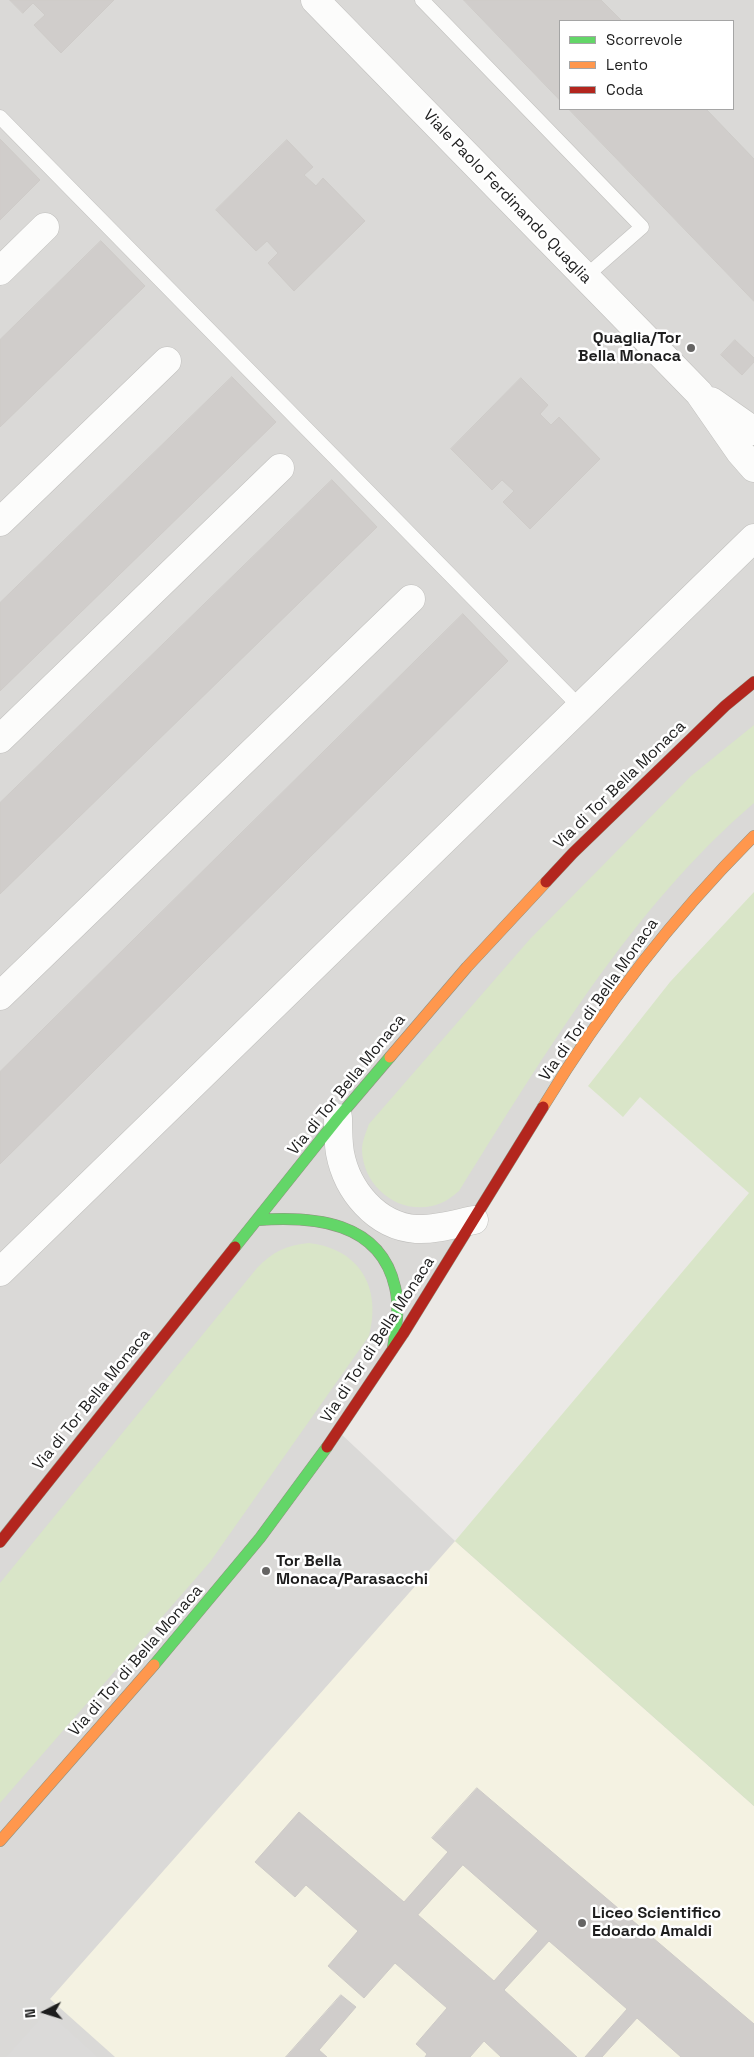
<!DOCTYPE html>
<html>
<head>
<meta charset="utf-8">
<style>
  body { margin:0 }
  #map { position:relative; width:754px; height:2057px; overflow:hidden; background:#ebe9e6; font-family:"Space Grotesk",sans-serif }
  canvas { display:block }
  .legend { position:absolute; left:559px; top:20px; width:175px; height:90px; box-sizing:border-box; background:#fff; border:1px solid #a5a5a5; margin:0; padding:6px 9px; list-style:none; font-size:15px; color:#1d1d1d }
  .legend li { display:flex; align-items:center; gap:10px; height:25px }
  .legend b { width:25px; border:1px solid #a5a5a5 }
  .north { position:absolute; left:20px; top:1987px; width:50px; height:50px; -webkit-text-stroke:4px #fff; paint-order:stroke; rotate:265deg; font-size:14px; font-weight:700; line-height:20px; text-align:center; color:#1d1d1d }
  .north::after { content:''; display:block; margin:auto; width:18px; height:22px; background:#1d1d1d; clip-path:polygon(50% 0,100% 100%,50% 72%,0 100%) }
</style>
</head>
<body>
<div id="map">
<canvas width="754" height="2057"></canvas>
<ul class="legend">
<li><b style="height:6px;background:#63d668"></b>Scorrevole</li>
<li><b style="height:6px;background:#ff974d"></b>Lento</li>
<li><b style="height:6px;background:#b3261e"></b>Coda</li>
</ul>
<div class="north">N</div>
</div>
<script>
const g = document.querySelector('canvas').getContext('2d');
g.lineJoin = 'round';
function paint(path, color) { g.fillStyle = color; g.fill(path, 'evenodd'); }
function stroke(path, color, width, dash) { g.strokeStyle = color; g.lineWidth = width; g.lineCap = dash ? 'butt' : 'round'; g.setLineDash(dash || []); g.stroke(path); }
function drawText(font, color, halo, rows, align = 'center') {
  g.font = font + ' "Space Grotesk",sans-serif'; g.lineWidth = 5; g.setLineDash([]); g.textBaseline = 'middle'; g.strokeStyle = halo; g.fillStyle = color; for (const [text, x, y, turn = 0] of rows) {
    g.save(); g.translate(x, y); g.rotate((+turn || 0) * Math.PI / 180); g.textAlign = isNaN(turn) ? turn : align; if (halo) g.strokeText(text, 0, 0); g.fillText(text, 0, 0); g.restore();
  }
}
const residential = new Path2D(`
  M0 0H754V840L626 983 339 1432 455 1541 754 1715V2057H0ZM560 21H733V109H560Z`);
const education = new Path2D(`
  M455 1541 754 1806V2057H115L50 1999Z`);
const grass = new Path2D(`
  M754 725V803C632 907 543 1057 459 1191 451 1198 442 1204 432 1206 397 1214 363 1186 362 1150 362 1141 366 1133 369 1124L530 939 691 776Z
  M754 892V1806L455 1541 749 1193 640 1097 623 1117 588 1086 670 982Z
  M309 1243C360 1249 382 1288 369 1336L210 1562 0 1803V1583L257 1268C272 1252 287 1245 309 1243Z`);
const parking = new Path2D(`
  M47 2011 98 2057H6Z`);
const building = new Path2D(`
  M10 0H114L61 53 34 25 45 15 33 3 23 13Z
  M464 0H601L622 21H560V100Z
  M569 109H706L754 159V301Z
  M0 139 40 180 0 220Z
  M287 140 313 167 304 175 316 186 323 178 365 221 294 291 268 263 278 253 267 241 256 251 216 210Z
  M101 241 145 286 0 427V340Z
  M735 340 754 358V362L742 375 721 355Z
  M232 377 276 422 0 691V603Z
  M521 378 548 405 540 414 551 425 559 417 600 459 530 529 503 502 514 491 502 480 492 490 451 449Z
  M332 480 377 527 0 894V803Z
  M463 614 508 661 0 1164V1072Z
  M477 1788 754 2024V2057H681L637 2018 602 2057H585L627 2009 549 1941 504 1990 577 2057H501L484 2041 470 2057H425L427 2054 416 2044 447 2008 395 1963 364 1998 328 1966 358 1931 306 1885 295 1897 255 1862 299 1812 404 1902 448 1852 432 1838ZM463 1865 538 1931 494 1981 418 1915Z
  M341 1995 356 2007 319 2050 327 2057H286Z`);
const lane = new Path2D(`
  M422 0 642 227 585 277
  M0 117 580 707`);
const street = new Path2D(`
  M315 0 699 393 740 452 754 468
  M0 271 45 227
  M711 401 754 431
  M0 522 167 361
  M0 739 280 468
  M0 996 411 599
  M338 1118C338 1130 338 1141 340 1153 347 1190 376 1226 416 1229 435 1230 455 1224 474 1220
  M0 1272 754 538`);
const fast = new Path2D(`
  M258 1220C313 1216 380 1221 395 1287 400 1307 396 1328 393 1348
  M235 1247 338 1118 390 1057
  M154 1665 260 1538 327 1447`);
const slow = new Path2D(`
  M390 1057 467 967 546 882
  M543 1107C603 1008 672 918 754 836
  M0 1841 154 1665`);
const jam = new Path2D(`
  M546 882 573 853 725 706 754 682
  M327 1447 403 1334 543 1107
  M0 1542 235 1247`);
const markers = [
  [691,348,5,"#656463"],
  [266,1571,5,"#656463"],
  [582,1923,5,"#656463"]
];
const streetNames = [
  ["Viale Paolo Ferdinando Quaglia",507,197,46],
  ["Via di Tor Bella Monaca",620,785,-44],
  ["Via di Tor di Bella Monaca",599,1000,-55],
  ["Via di Tor Bella Monaca",347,1085,-51],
  ["Via di Tor di Bella Monaca",378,1340,-57],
  ["Via di Tor Bella Monaca",92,1400,-51],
  ["Via di Tor di Bella Monaca",136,1661,-49]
];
const poiNames = [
  ["Quaglia/Tor",681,339,"right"],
  ["Bella Monaca",681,357,"right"],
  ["Tor Bella",276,1562],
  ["Monaca/Parasacchi",276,1580],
  ["Liceo Scientifico",592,1914],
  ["Edoardo Amaldi",592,1932]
];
paint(residential, '#dad9d7');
paint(education, '#f4f2e2');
paint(grass, '#d9e5c8');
paint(parking, '#dbdad9');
paint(building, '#d0cdcb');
stroke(building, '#cecbc8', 1);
stroke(lane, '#c1c0be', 15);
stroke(street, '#c1c0be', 29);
stroke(fast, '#919280', 12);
stroke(slow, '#919280', 12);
stroke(jam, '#919280', 12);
stroke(lane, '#fcfcfb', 14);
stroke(street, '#fcfcfb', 28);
stroke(fast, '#63d668', 11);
stroke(slow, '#ff974d', 11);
stroke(jam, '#b3261e', 11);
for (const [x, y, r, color] of markers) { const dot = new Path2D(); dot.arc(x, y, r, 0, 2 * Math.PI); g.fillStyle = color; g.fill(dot); stroke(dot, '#fff', 2); }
drawText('16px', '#1d1d1d', '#fff', streetNames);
drawText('bold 16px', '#1d1d1d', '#fff', poiNames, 'left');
</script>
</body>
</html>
